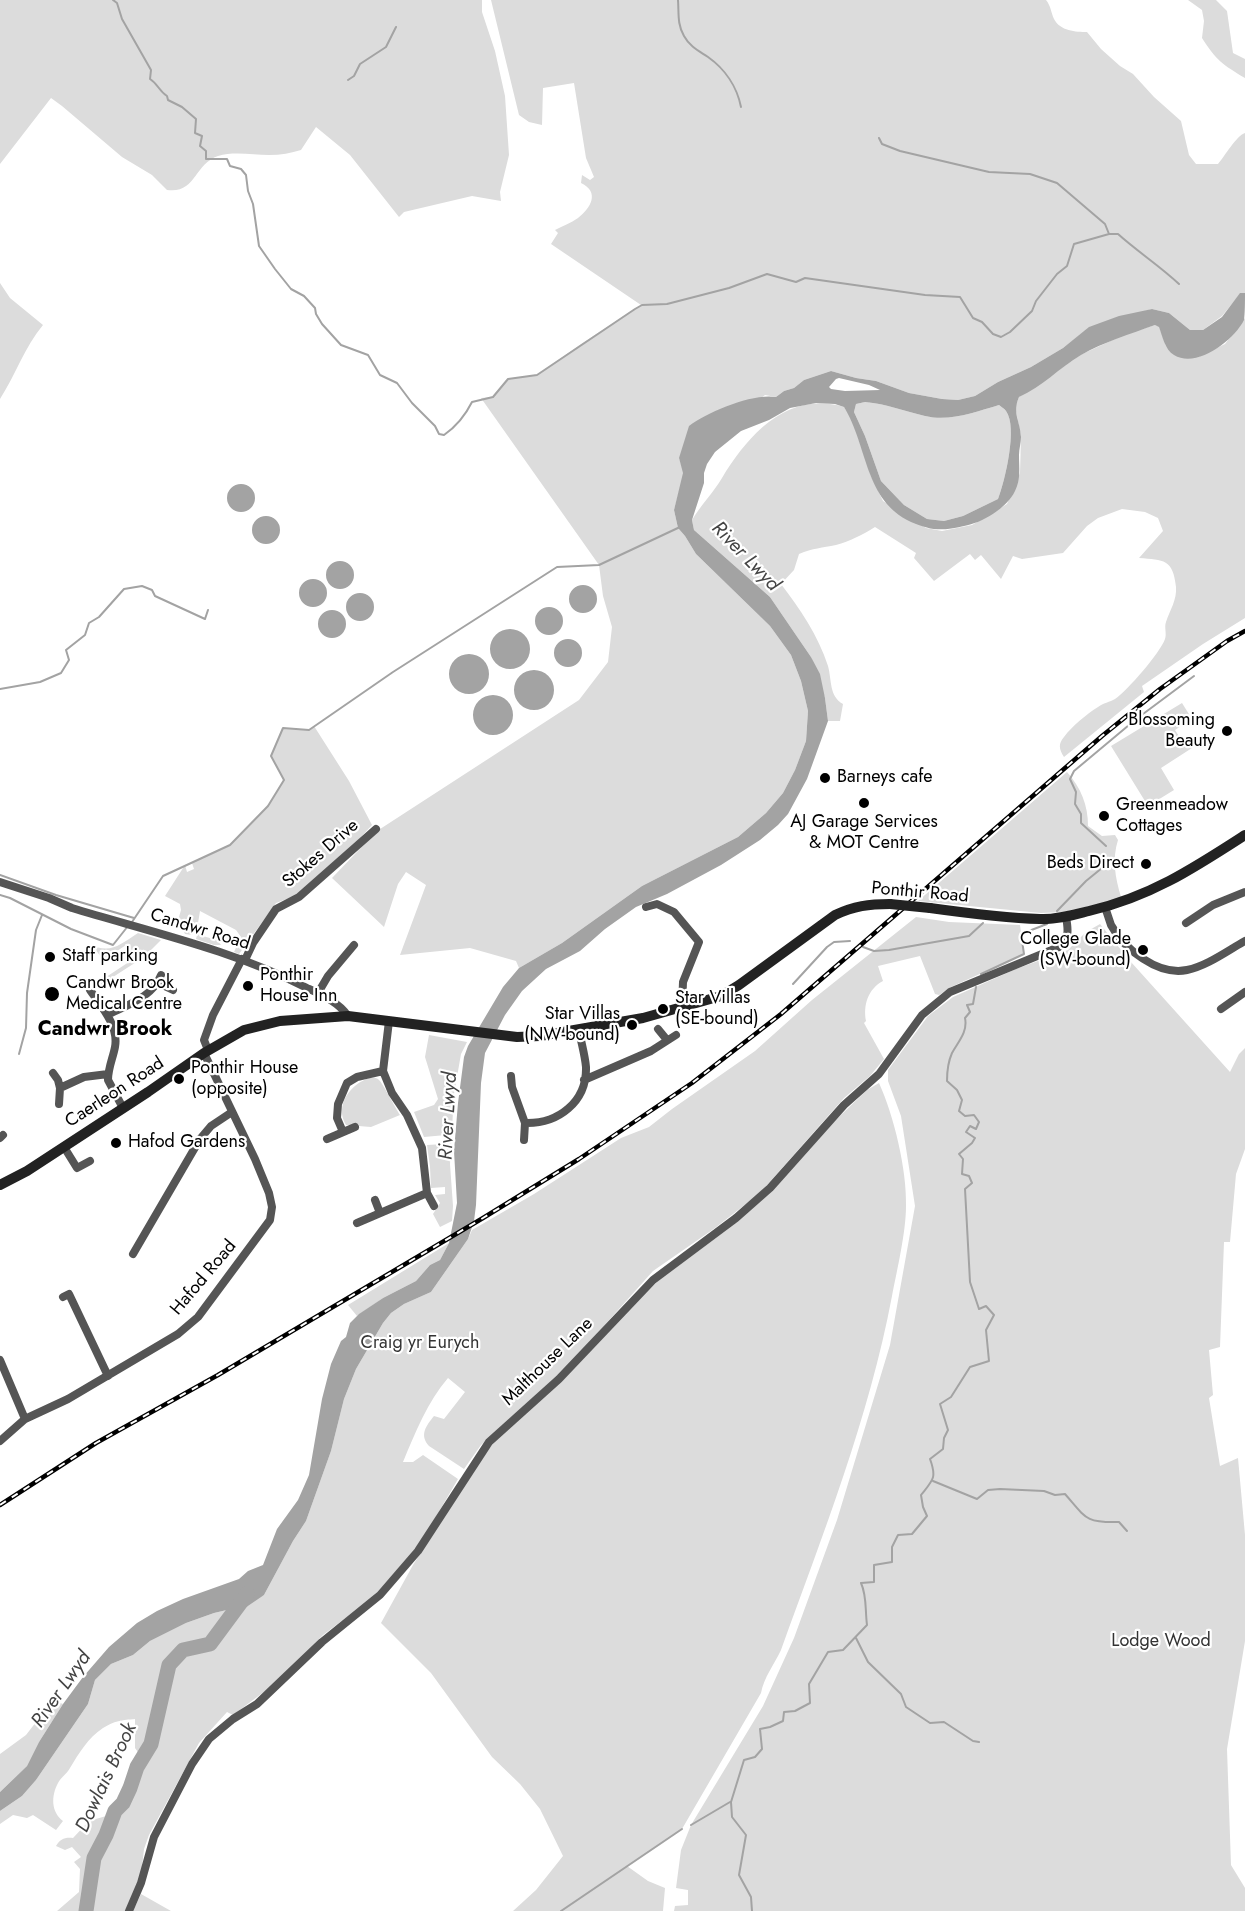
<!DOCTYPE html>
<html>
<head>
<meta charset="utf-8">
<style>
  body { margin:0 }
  canvas { display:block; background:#fff }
</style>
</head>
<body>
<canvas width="1245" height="1911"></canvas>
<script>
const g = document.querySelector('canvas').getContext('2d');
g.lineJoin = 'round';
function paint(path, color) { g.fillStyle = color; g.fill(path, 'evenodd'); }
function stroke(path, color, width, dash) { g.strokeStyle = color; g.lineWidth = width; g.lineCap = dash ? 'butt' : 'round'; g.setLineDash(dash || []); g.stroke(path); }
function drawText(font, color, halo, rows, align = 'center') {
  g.font = font + ' Jost,sans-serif'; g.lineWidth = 4.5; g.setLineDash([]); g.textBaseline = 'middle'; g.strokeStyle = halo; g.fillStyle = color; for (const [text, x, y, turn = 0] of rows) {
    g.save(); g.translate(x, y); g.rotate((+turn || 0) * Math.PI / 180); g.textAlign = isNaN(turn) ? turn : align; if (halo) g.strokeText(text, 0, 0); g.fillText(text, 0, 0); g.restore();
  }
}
const green = new Path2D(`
  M0 0H482V12L495 51 505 96 509 155 500 192 501 201 472 196 404 212 399 217 350 155 316 127 301 150C291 153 281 155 269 155 253 155 234 151 218 156 194 164 196 194 167 190L152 175 122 157 62 106 51 98 0 164Z
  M491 0H1046C1051 6 1051 13 1054 19 1060 31 1076 32 1087 32L1101 49 1120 66 1133 74 1154 97 1181 121 1189 155 1196 164H1218C1225 156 1236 136 1245 133V293L1240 294 1222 316 1203 330H1190L1169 313 1152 309 1090 327 1063 348 1031 367 998 382 975 396 958 400 942 399 909 393 876 381 856 378 831 371 804 380 794 388 784 391 776 397 765 395 679 458 684 473 674 510 678 528 685 536 696 554 770 626 791 655 801 681 808 711 806 741 795 770 783 793 766 813 738 837 642 886 562 943 519 968 516 961 470 948 400 955 426 885 406 872 398 884 384 927 332 878 377 831 579 700 608 662 612 627 603 596 599 565 481 398 493 397 508 379 537 375 581 344 641 305 551 244 558 233 555 230C562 226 571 223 578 218 591 208 600 192 581 183L582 175 590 180 594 177 586 158 574 83 543 88 542 125 529 122 519 115Z
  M1188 0H1216L1227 11 1233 53 1245 59V78C1223 65 1216 60 1202 38L1204 21 1202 10Z
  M0 283 10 298 43 325C24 348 16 374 0 399Z
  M1245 318V618L1203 644 1142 686 1144 692 1064 757C1059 749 1058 744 1064 737 1072 726 1087 714 1098 707 1103 703 1110 702 1115 699 1127 691 1160 653 1165 639 1167 634 1164 627 1166 622 1170 610 1177 600 1176 587 1173 559 1164 560 1139 558L1163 531 1158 518 1145 512 1122 509 1098 518 1087 526 1063 553 1022 559 1013 556 1001 579 981 555 975 560 970 554 934 581 914 558 916 553 875 527C862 535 850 541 836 545 822 548 813 548 799 554L794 570 781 584C800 609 818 635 828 666 832 681 829 696 843 704L840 721H828L825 698 811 657 770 597 694 530 692 520C701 505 713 493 722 478 748 435 788 390 844 407L852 419 871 476 883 501 926 528 942 531 972 525 1007 504 1020 473 1021 436 1015 407 1019 397 1082 354 1126 334 1155 325 1159 326 1166 346 1187 358 1198 357 1225 344Z
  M865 402C887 404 904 411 925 416 950 422 975 412 999 405 1001 407 1004 408 1006 411 1018 427 1005 481 998 499L963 516 944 521 927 519 904 505 881 481 865 436 854 412 856 404Z
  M1182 703 1192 719 1175 730 1184 744 1188 742 1192 748 1161 768 1174 790 1148 806 1111 746Z
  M314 726 349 781 372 825 360 838 295 896 276 903 239 954 234 952 241 937 236 930 200 911 198 923 202 925 199 935 217 940 221 945H214L196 939 197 935 193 933 192 935 185 934 181 925 177 924 181 910 180 904 165 896 185 865 187 872 194 869 192 863 230 845 268 806 284 780 271 756 283 728 309 730Z
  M1067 772C1081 788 1088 805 1088 826L1102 836 1115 835 1118 840C1112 859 1115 877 1121 897L1104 903 1063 912 1041 913 918 901Z
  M916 917 949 922 1020 925 1024 954 951 987 939 995 935 994 920 956 878 966 883 981C868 989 863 1005 866 1021L864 1023 884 1059 870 1076 844 1098 760 1193 715 1228 653 1271 568 1366 502 1425 481 1445 464 1469 429 1446C419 1435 426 1426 434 1416L444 1419 465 1392 448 1378C428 1401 415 1433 403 1462H413L423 1455 458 1479 427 1532 412 1553 372 1598 323 1635 277 1682 233 1715 227 1712 199 1743 149 1835 144 1849 141 1876 125 1911H57L79 1892 80 1869 74 1862 81 1857 72 1847 65 1850 56 1846C60 1839 65 1837 73 1838L89 1821 113 1814 123 1803 142 1758 135 1748V1719C122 1720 114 1721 103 1728 88 1738 79 1753 70 1768 67 1774 61 1777 58 1783 51 1796 51 1812 63 1821L56 1830 33 1815 27 1818 13 1815 0 1824V1811L22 1796 36 1780 88 1704 95 1680 111 1664 133 1655 150 1641 186 1623 214 1613 231 1609 264 1595 293 1541 306 1521 331 1451 344 1399 356 1369 383 1323 391 1313 404 1304 431 1292 468 1239 472 1230 534 1194 621 1138 649 1127 672 1109 755 1051 812 1000Z
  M1100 924 1131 962 1230 1072 1239 1054 1245 1048V1149L1236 1174 1230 1242H1224L1220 1347 1209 1350 1213 1395 1209 1398 1220 1466 1238 1458 1245 1535V1641L1227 1749 1231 1865 1245 1888V1911H674L675 1906 688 1905V1890L676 1888 681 1850 691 1825 763 1706 794 1638 837 1520 890 1345 915 1206 901 1116 888 1081V1070L928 1016 953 997 1016 969 1068 950 1086 932Z
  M138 933 161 940 144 957 96 988 94 985 135 958 126 945 105 959 103 956 101 957 95 949 90 952 88 944C111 954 118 946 138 933Z
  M429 1035 467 1042 461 1054 454 1094 450 1164 453 1206 452 1221 440 1227 433 1214 440 1203 435 1195 445 1194V1187L431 1188 430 1167 427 1145 445 1144 446 1135 424 1137 414 1112 434 1105 438 1099 425 1057Z
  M369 1078C373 1078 376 1077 379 1080 382 1082 396 1109 400 1115L371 1127 346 1125C334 1105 351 1084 369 1078Z
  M879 1083C894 1116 907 1170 906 1206 906 1232 897 1270 892 1296 869 1418 823 1534 781 1650 774 1665 764 1677 761 1693L682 1829 627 1866 648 1881 665 1888 663 1911H513L536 1890 563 1856 540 1809 520 1784 492 1757 431 1673 381 1623 413 1565 480 1459 496 1440 554 1388 626 1311 658 1281 733 1225 767 1195 818 1137 867 1090Z
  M449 1243 440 1260 430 1265 416 1281 383 1298 357 1316 348 1305Z
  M55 1701 63 1704 39 1742 27 1766 0 1792V1754L26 1735 46 1709Z
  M141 1894 171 1911H133Z`);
const water = new Path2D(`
  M1240 293H1245C1245 301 1245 313 1244 320 1234 340 1197 369 1174 355 1165 350 1162 335 1159 327L1155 325C1130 334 1104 342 1081 355 1059 368 1042 387 1019 397 1012 413 1020 420 1021 437 1021 443 1019 449 1019 455 1019 468 1021 479 1015 491 1007 508 982 523 964 526 942 531 932 531 911 522 864 500 868 446 844 407L835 404 816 403 790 408 769 420 741 431 715 452 707 464 704 473V483L692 520 694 530 770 597 811 657 820 674 825 698 828 721 807 779 788 814 778 825 760 840 721 865 667 894 636 907 605 929 580 951 546 969 522 991 505 1015 485 1053 481 1083 476 1205 474 1221 468 1239 431 1292 404 1304 391 1313 383 1323 356 1369 344 1399 331 1451 306 1521 293 1541 264 1595 239 1612 231 1609 214 1613 186 1623 150 1641 133 1655 111 1664 95 1680 88 1704 36 1780 22 1796 0 1811V1792L27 1766 39 1742 63 1704 83 1677 109 1647 137 1623 157 1611 183 1599 239 1579 248 1571 263 1565 277 1529 298 1500 309 1475 322 1399 331 1364 341 1341 346 1337 350 1323 359 1314 383 1298 416 1281 430 1265 440 1260 449 1243 457 1203 454 1151 458 1103 464 1057 468 1046 503 987 519 968 562 943 642 886 738 837 766 813 783 793 795 770 806 741 808 711 801 681 791 655 770 626 696 554 685 536 678 528 674 510 683 473 679 458 689 426C708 412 752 393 776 397L784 391 794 388 804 380 831 371 856 378 876 381 909 393 942 399 958 400 975 396 998 382 1031 367 1063 348 1089 327 1119 316 1152 309 1169 313 1190 330H1203L1222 317ZM839 378 869 385 880 390 845 391 831 389 829 387 836 379ZM865 402C887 404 904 411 925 416 950 422 975 412 999 405 1001 407 1004 408 1006 411 1018 427 1005 481 998 499L963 516 944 521 927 519 904 505 881 481 865 436 854 412 856 404Z
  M227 498a14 14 0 1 1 28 0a14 14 0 1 1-28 0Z
  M252 530a14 14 0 1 1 28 0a14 14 0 1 1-28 0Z
  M326 575a14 14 0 1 1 28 0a14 14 0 1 1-28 0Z
  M299 593a14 14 0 1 1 28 0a14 14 0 1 1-28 0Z
  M569 599a14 14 0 1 1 28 0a14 14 0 1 1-28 0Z
  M346 607a14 14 0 1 1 28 0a14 14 0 1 1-28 0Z
  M535 621a14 14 0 1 1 28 0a14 14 0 1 1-28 0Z
  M318 624a14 14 0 1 1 28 0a14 14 0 1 1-28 0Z
  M490 649a20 20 0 1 1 40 0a20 20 0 1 1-40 0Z
  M554 653a14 14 0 1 1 28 0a14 14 0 1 1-28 0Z
  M449 674a20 20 0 1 1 40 0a20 20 0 1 1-40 0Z
  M514 690a20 20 0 1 1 40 0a20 20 0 1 1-40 0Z
  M473 715a20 20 0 1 1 40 0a20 20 0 1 1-40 0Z`);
const stream = new Path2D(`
  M113 0 117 3 122 19 151 70 150 79C158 84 159 91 167 96L168 100 182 107 196 119 195 133 202 136 200 146 206 151V159H227L230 166 241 169 246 175 248 191 253 204 259 246 275 269 291 289 304 296 315 308 316 314 322 324 341 345 368 355 380 375 397 383 412 403 435 426 439 434 444 435C457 426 465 416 472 402L493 397 508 379 537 375 635 309 642 305 667 304 729 288 767 274 796 282 805 278 925 295 960 297 973 318 982 322 993 334 1001 337 1010 332 1032 311 1036 301 1057 274 1067 266 1074 244 1109 234H1118C1138 252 1160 266 1179 284
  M678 0C679 13 677 24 684 36 690 47 699 51 708 57 725 69 737 87 741 107
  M348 80 354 76 360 64 386 47 396 27
  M879 138 882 144 900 151 989 172 1030 174 1057 183 1105 224 1109 234
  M0 689 40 682 61 673 69 660 66 650 85 635 89 623 99 617 124 589 142 586 152 590 155 596 205 619 208 610
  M1106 846 1081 823V814L1075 804 1076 792 1070 779 1074 771 1135 720 1194 676
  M0 875 56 895 134 918
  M0 895 10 898 71 929 113 945 128 926
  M1057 911 1086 881 1113 859
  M132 922 163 876 230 845 268 806 284 780 271 756 283 728 309 730 393 672 557 567 599 565 680 527
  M863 947 874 951 889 950 969 936 983 923
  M981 974 1024 954 1021 934 1047 924
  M793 984 827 947 834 942 850 941
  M19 1054 26 1028 27 993 36 930 42 915
  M933 1481 977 1499 988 1490 1000 1489 1044 1491 1055 1495 1065 1494C1086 1518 1085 1523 1119 1522L1127 1531
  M856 1638 868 1662 901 1694 906 1707 930 1723 944 1722 973 1741 979 1742
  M691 1825 730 1802
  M561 1911 682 1829
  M752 1911 751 1897 739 1875 746 1835 732 1817 731 1802 744 1760 755 1757 762 1749 760 1729 770 1727 783 1721 784 1712 795 1711 810 1703 809 1684 828 1652 843 1650 867 1625C865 1610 867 1596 861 1583L874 1582V1565L892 1562V1547L898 1535 912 1534 927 1516 923 1507 921 1495C933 1480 937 1478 930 1459L943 1449 944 1438 948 1430 940 1404 951 1397 970 1367 989 1361 986 1330 994 1315 986 1306 979 1309 970 1282 965 1189 972 1183 969 1176 962 1174 963 1159 959 1154 972 1143 975 1138 966 1132 970 1126 976 1129 979 1122 974 1115 965 1116 959 1111 962 1100 957 1090 947 1081C947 1072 948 1062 952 1053 958 1042 968 1032 965 1018L970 1012 967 1005 973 1004 976 987`);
const river = new Path2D(`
  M86 1911 94 1858 106 1835 115 1811 123 1803 130 1788 137 1767 151 1744 169 1665 183 1650 210 1644 247 1594`);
const street = new Path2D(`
  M0 882 49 898 72 908C151 932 233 950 307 988 322 995 338 1002 348 1016
  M646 907 657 904 674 912 699 942 683 982 682 1008
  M1105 907C1107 913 1109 919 1111 925 1124 949 1158 976 1187 970 1207 966 1227 951 1245 941
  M1186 923 1213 905 1245 892
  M245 960 253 943 276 909 299 897 376 829
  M158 983 173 990
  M90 990C101 1006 119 1026 115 1047 113 1058 108 1068 108 1080L123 1108
  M318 993 328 976 354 945
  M1221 1009 1245 992
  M107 1015C127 1005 153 997 161 975
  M658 1029 667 1040
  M208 1050 204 1040 213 1015 242 959
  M53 1073 58 1080 60 1088
  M511 1076 512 1087 525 1123C558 1124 587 1102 586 1067 585 1055 581 1042 579 1030
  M584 1080 651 1051 676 1035
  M59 1104 60 1088 84 1077 108 1074
  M343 1132 337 1118 338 1104 347 1083 357 1077 383 1071
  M0 1138 3 1135
  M327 1139 355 1127
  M524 1140 525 1123
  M64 1147 77 1168 90 1161
  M427 1193 434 1206
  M375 1200 380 1213
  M357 1223 427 1193 422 1148 407 1115 392 1093 383 1071 389 1021
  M133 1254 200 1139 211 1126 232 1112
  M63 1297 69 1294 108 1376
  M0 1360 25 1419
  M0 1441 25 1419 68 1399 178 1334 198 1317 270 1220 272 1207 269 1193 255 1159 204 1053
  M129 1911 141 1883 154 1837 192 1764 209 1739 233 1719 257 1704 322 1642 380 1595 418 1551 489 1442 559 1379 653 1280 736 1218 770 1188 844 1105 879 1074 922 1015 950 992 1059 947C1070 939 1068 928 1066 917`);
const secondary = new Path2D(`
  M930 908C966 913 1003 918 1040 919 1056 920 1073 915 1089 911 1150 897 1194 868 1245 835
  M0 1185 27 1171 148 1092 204 1053 244 1030 280 1021 348 1016 517 1037 540 1036 643 1018 721 996 739 985 835 915C854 906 869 904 890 904`);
const rail = new Path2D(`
  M0 1505 96 1443 218 1375 483 1218 579 1159 692 1083 781 1014 1102 736 1160 689 1227 641 1245 631`);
const secondaryBridge = new Path2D(`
  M890 904 930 908`);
const markers = [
  [1227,731,6,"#000"],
  [825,778,6,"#000"],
  [864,803,6,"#000"],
  [1104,816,6,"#000"],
  [1146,864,6,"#000"],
  [1143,950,6,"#000"],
  [50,957,6,"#000"],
  [248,986,6,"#000"],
  [52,994,8,"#000"],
  [663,1009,6,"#000"],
  [632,1025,6,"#000"],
  [179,1079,6,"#000"],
  [116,1143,6,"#000"]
];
const poiNames = [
  ["Blossoming",1215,721,"right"],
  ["Beauty",1215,742,"right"],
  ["Barneys cafe",837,778],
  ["Greenmeadow",1116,806],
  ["Cottages",1116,827],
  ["AJ Garage Services",864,823,"center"],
  ["& MOT Centre",864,844,"center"],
  ["Beds Direct",1134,864,"right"],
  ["College Glade",1131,940,"right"],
  ["(SW-bound)",1131,961,"right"],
  ["Staff parking",62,957],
  ["Ponthir",260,976],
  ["House Inn",260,997],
  ["Candwr Brook",66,984],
  ["Medical Centre",66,1005],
  ["Star Villas",675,999],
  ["(SE-bound)",675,1020],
  ["Star Villas",620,1015,"right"],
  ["(NW-bound)",620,1036,"right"],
  ["Ponthir House",191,1069],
  ["(opposite)",191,1090],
  ["Hafod Gardens",128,1143]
];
const streetNames = [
  ["Stokes Drive",321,854,-41],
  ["Ponthir Road",920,893,5],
  ["Candwr Road",200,930,17],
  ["Caerleon Road",115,1093,-33],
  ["Hafod Road",204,1278,-50],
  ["Malthouse Lane",548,1362,-44]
];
const parkNames = [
  ["Craig yr Eurych",420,1344],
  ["Lodge Wood",1161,1642]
];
const waterNames = [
  ["River Lwyd",745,557,46],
  ["River Lwyd",449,1116,-87],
  ["River Lwyd",62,1690,-55],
  ["Dowlais Brook",107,1778,-65]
];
const neighbourhoodNames = [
  ["Candwr Brook",105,1030]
];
paint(green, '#dcdcdc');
paint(water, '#a3a3a3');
stroke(stream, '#a3a3a3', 2);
stroke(river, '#a3a3a3', 15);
stroke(street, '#555', 8);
stroke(secondary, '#222', 10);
stroke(rail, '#000', 4.5);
stroke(rail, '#fff', 2, [7]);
stroke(secondaryBridge, '#222', 10);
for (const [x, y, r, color] of markers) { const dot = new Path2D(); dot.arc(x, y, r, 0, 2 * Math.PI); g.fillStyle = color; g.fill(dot); stroke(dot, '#fff', 2); }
drawText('18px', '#000', '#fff', poiNames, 'left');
drawText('18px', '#000', '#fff', streetNames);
drawText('18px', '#333', '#fff', parkNames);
drawText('italic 20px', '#444', '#fff', waterNames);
drawText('bold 20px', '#000', '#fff', neighbourhoodNames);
</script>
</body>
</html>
